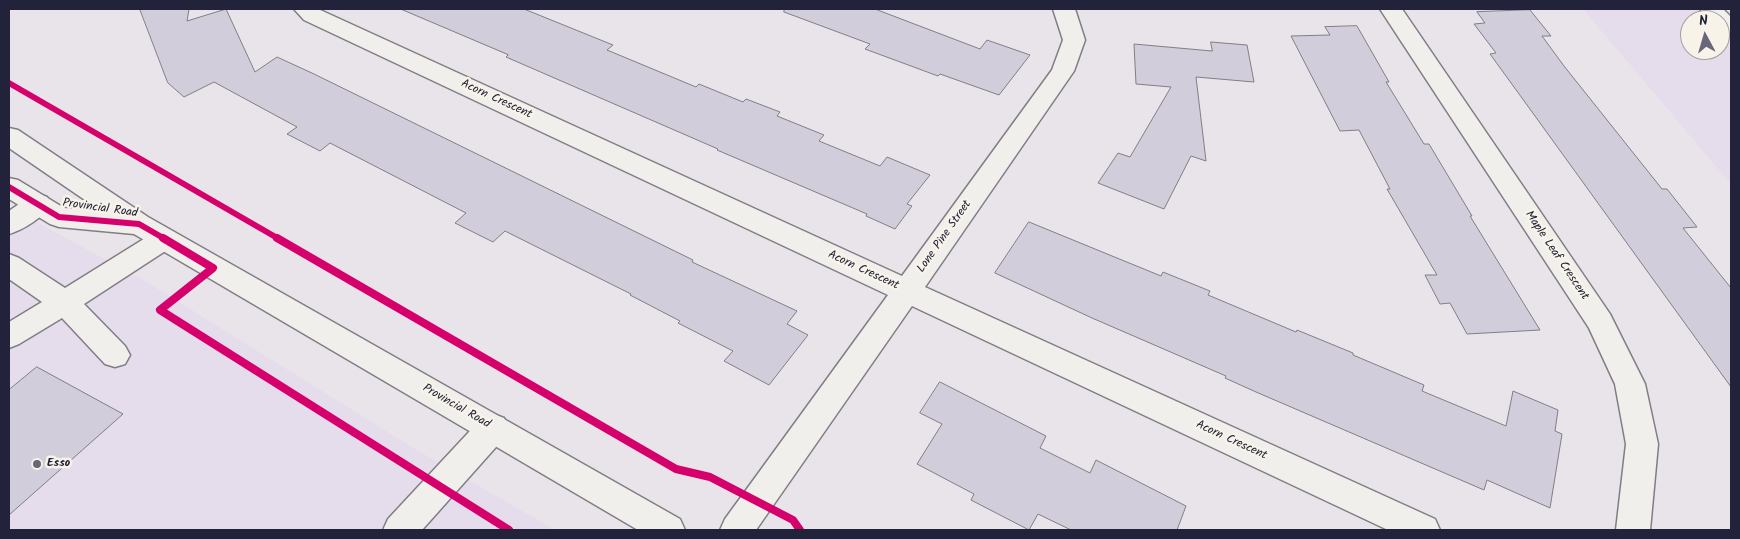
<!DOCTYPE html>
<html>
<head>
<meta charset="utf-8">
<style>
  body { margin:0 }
  #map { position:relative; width:1740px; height:539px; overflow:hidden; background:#e9e4e9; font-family:Kalam,sans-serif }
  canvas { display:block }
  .frame { position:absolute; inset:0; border:10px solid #22223b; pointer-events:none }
  .north { position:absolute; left:1680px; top:10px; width:50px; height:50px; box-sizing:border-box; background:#f7f3e8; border:1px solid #a29fa3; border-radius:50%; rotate:354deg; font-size:14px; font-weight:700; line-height:20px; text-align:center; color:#22223b }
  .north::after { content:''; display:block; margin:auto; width:18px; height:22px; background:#686678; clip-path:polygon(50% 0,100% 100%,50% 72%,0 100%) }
</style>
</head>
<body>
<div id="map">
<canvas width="1740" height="539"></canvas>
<div class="frame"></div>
<div class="north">N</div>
</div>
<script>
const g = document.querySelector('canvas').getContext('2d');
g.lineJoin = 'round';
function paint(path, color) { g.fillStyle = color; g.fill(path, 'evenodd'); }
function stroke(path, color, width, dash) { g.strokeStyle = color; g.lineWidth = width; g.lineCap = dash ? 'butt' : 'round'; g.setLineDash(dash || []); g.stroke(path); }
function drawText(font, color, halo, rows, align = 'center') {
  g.font = font + ' Kalam,sans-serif'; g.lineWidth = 5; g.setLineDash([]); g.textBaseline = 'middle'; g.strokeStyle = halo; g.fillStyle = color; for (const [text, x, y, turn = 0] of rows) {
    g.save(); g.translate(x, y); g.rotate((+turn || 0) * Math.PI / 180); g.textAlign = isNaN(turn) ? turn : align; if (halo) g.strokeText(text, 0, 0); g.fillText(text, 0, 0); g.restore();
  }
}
const built = new Path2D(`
  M1583 9H1731V184ZM1690 20H1720V50H1690Z
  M9 207 150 284 410 446 555 530H9Z`);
const building = new Path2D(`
  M140 9H189L187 21 226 9 255 72 277 57 314 74 693 260 692 262 797 311 787 324 808 335 769 385 724 361 733 351 678 323 680 321 630 295 631 294 505 231 493 242 455 223 466 213 330 143 320 151 287 134 297 127 214 82 184 97 168 83Z
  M401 9H524L613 45 607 50 696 87 699 84 743 102 746 99 780 112 777 116 824 135 819 141 880 166 887 157 930 175 907 204 912 206 895 229 866 216 867 214 717 150 718 149 506 57 508 55Z
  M785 9H875L980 49 987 40 1030 55 999 95 940 74 938 76 865 49 870 44 784 12Z
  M1530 10 1551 36H1542L1564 66 1662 189H1667L1697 227 1683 228 1731 288V387L1514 87 1490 54 1496 53 1474 24 1485 23 1477 12Z
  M1357 26 1389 82H1386L1424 144H1429L1472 216H1470L1540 330 1467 334 1450 303 1440 304 1425 275H1437L1387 189H1390L1359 130 1340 131 1291 36 1330 35 1325 27Z
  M1211 42 1247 45 1254 82 1196 77 1206 161 1191 156 1164 209 1098 183 1118 153 1130 157 1171 87 1136 84 1134 44 1212 51Z
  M1029 222 1161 276 1163 272 1210 291 1208 295 1296 332 1297 330 1353 353V355L1424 385 1422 391 1506 426 1513 391 1558 410 1555 431 1562 434 1550 508 1487 480 1484 490 1256 392 1225 378 1226 376 1092 318 995 273Z
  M37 367 123 414 9 515V390Z
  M940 382 1046 436 1040 448 1090 473 1096 460 1186 506 1177 530H1071L1038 514 1029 530 971 500 974 494 917 464 942 424 920 413Z`);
const minor = new Path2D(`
  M294 9H318L902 276 1052 70 1063 40 1053 9H1075L1085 40 1074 71 925 287 1435 519 1440 530H1388L912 306 756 530H720L725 519 888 295 304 20Z
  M1380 9H1402L1610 314 1645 384 1658 444 1650 530H1616L1626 444 1615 384 1589 328Z
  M1700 9H1723L1731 17V37L1723 35 1720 31V20H1709Z
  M38 194 47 197 51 204C44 217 23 230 9 234V211L29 197Z
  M164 229 173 232 177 239 173 246 84 304 125 346 130 355 125 364 115 367 105 364 62 318 19 344 9 348V322L42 302 9 279V254L19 258 65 288 155 232Z
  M493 414 504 418 509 428 504 438 422 530H383L388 519 482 418Z`);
const major = new Path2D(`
  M9 128 18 130 148 217 680 519 685 530H638L134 234 59 227 50 224 9 199V178L18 180 64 208 101 211 9 148Z`);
const cyclewayFar1 = new Path2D(`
  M9 83 279 239
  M9 187 59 217 139 224 165 239`);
const cycleway = new Path2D(`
  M163 238 213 268 160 310 509 530
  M277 238 676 469 710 477 793 520 800 530`);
const markers = [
  [37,464,5,"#686678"]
];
const streetNames = [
  ["Acorn Crescent",496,100,25],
  ["Provincial Road",100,209,8],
  ["Lone Pine Street",945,237,-55],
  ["Maple Leaf Crescent",1556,256,56],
  ["Acorn Crescent",863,271,25],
  ["Provincial Road",456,407,30],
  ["Acorn Crescent",1231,441,25]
];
const poiNames = [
  ["Esso",47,464]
];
paint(built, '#e5ddeb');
paint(building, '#d2cdda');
stroke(building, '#807e85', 1);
stroke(minor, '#807e85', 3);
stroke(major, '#807e85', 3);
paint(minor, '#f1efec');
paint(major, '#f1efec');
stroke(cyclewayFar1, '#d6006c', 6);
stroke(cycleway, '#d6006c', 8);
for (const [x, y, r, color] of markers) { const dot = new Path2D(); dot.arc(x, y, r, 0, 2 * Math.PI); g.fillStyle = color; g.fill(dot); stroke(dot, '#f7f3e8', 2); }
drawText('12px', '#22223b', '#f7f3e8', streetNames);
drawText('bold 12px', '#22223b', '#f7f3e8', poiNames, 'left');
</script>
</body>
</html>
